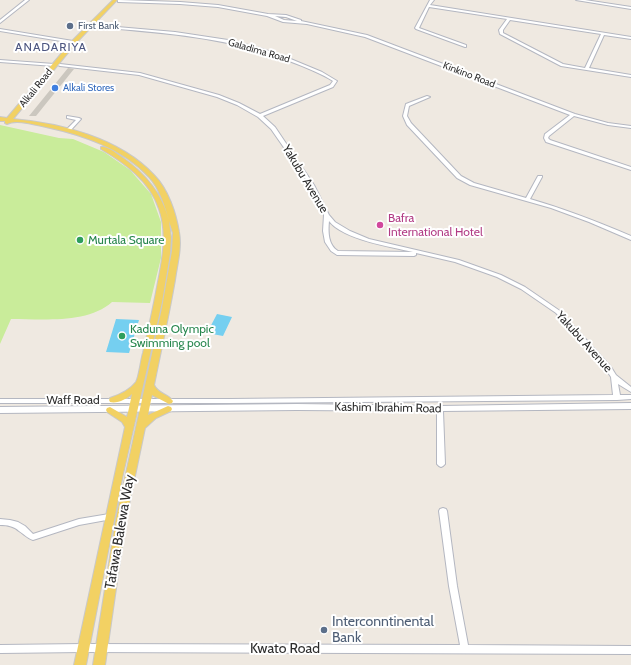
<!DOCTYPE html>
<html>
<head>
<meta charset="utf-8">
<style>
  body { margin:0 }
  canvas { display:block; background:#efe9e1 }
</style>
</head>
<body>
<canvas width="631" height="665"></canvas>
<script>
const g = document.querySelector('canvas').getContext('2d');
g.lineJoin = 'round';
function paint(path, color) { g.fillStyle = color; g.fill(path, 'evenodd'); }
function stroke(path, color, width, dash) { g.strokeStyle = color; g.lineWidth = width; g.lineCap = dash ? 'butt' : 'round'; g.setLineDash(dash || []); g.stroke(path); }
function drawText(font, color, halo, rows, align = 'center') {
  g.font = font + ' Cabin,sans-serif'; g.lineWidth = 4; g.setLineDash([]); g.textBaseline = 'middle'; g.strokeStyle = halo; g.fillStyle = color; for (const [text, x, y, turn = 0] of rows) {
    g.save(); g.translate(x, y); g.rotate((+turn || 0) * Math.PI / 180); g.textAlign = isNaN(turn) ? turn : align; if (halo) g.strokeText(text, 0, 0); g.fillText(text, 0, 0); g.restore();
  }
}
const pitch = new Path2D(`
  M0 125 59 138 73 139 104 152 130 170 151 194 161 222V258L150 303 112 302C88 324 41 319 11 319L0 344Z`);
const water = new Path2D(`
  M217 314 232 317 223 336 207 333Z
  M116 319 139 320 129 353 106 352Z`);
const building = new Path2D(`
  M68 68 74 69 36 116H29Z`);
const minor = new Path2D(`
  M25 0H29L0 23V20Z
  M119 0 180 2 218 5 268 14 286 15 301 20V21L367 35 575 114 608 123 631 126V128L608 125 574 116 549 136 548 138 550 140 631 167V170L546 142 544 138 545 134 570 115 365 37 307 24 283 22 267 16 218 7 180 4 118 2V0ZM275 16 286 17 297 21 284 20Z
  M430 0H434L430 5 631 37V39L604 35 589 68 631 75V77L561 66 500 34 499 30 507 19 429 7 419 28 466 45V47H465L416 29 415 28ZM510 20 601 34 585 68 563 64 503 33V30Z
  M576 0H585L631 7V9Z
  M94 25 175 32 228 40 256 47 281 55 322 72 337 81 333 87 263 116 275 127 314 185 329 215 335 222 350 231 369 239 459 260 501 275 525 287 560 311 611 367 616 375 631 387V392L618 384 620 395H631V399L617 400H615L229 403H0V399H229L613 395 611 377 607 371 556 313 521 289 497 277 455 262 416 253V255L414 256 337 255 331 251 325 242 323 231 324 215 310 185 271 129 258 117 237 105 217 97 139 75 60 66 58 65 60 64 140 73 219 95 239 103 260 114 330 85 333 81C322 74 309 69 297 64 232 37 165 33 95 27L93 26ZM329 221C342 239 391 247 413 252L338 251C328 245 328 232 329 221Z
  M0 29 79 42 81 43 79 44 0 31Z
  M0 60 54 64 56 65 54 66 0 62Z
  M427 96 430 97 409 106 407 116 411 123 461 176 474 183 526 198 538 176H542V177L530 199C565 209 598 222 631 236V240L589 222 551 208 470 185 457 178 407 125 403 116 406 104Z
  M67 116 79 118 81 119 70 131H68L66 130 76 120 67 118Z
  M631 403V409L443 411 445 464 443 466 441 467 439 466 437 464V411L297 410 0 413V407L297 404 440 406Z
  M443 508 446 509 447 511 457 586 468 645 631 646V654L84 652 0 653V645L84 644 460 645 449 586 439 511 440 509Z
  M109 514 112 515 113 517 112 519 79 525 33 540C27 538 25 535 19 531 14 526 7 525 0 525V519L10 520 18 522 25 526 33 534 79 519Z`);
const major = new Path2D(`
  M113 0H117L76 43 13 119C60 123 120 138 154 175 168 189 176 213 179 232 182 248 177 265 175 280 169 315 161 350 154 385 158 394 168 394 173 401L172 403 169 404 152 395 148 415 168 406 171 407 172 409 171 411 156 418 145 428 126 519 105 665H93L116 519 162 308 172 251 173 233 169 221 171 238 170 254 162 302 123 474 86 665H74L125 427 122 422 107 412 106 410 107 408 110 407 127 417 132 394C127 399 117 404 110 402L109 400 110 398C119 395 130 390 136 382 139 377 141 359 143 353 148 331 153 309 157 287 162 262 168 234 159 209 150 181 125 163 101 149V147C107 146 115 152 120 156 144 172 162 193 169 221 165 206 160 189 149 177 122 148 83 135 46 127 35 125 17 119 7 124L5 123V121H0V117L7 118 72 41Z`);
const markers = [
  [70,26,4,"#5c6f8a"],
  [55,88,4,"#3f7fe0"],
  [380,225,4,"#d1479c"],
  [80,240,4,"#2e9e5b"],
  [122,336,4,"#2e9e5b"],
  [324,630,4,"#5c6f8a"]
];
const farServicenames = [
  ["First Bank",78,26]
];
const farStreetnames = [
  ["Galadima Road",259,51,16],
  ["Kinkino Road",469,75,21],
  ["Alkali Road",36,88,-51]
];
const farShopnames = [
  ["Alkali Stores",63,88]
];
const farQuarternames = [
  ["ANADARIYA",51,47]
];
const streetNames = [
  ["Yakubu Avenue",305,179,59],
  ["Yakubu Avenue",584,342,48],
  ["Waff Road",73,400],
  ["Kashim Ibrahim Road",388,408,1]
];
const hotelNames = [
  ["Bafra",388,218],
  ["International Hotel",388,232]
];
const leisureNames = [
  ["Murtala Square",88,240],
  ["Kaduna Olympic",130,329],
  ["Swimming pool",130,343]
];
const nearStreetnames = [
  ["Tafawa Balewa Way",120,532,-80],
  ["Kwato Road",285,649]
];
const nearServicenames = [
  ["Interconntinental",332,622],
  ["Bank",332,638]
];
paint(pitch, '#c9ec9a');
paint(water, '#75cff0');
paint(building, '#cbc7bf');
stroke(minor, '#b4b7c1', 2);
stroke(major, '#c9c9c9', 2);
paint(minor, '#fff');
paint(major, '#f2d163');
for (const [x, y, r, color] of markers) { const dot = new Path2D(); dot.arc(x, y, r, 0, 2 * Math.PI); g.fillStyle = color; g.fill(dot); stroke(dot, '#fff', 1.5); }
drawText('10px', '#4e5e75', '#fff', farServicenames, 'left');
drawText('10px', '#2e2e2e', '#fff', farStreetnames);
drawText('10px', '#366cbe', '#fff', farShopnames, 'left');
g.letterSpacing = '1px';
drawText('12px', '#4d5680', '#fff', farQuarternames);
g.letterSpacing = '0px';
drawText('12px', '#2e2e2e', '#fff', streetNames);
drawText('12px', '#b23c85', '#fff', hotelNames, 'left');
drawText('12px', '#27864d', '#fff', leisureNames, 'left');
drawText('14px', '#2e2e2e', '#fff', nearStreetnames);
drawText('14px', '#4e5e75', '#fff', nearServicenames, 'left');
</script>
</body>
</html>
